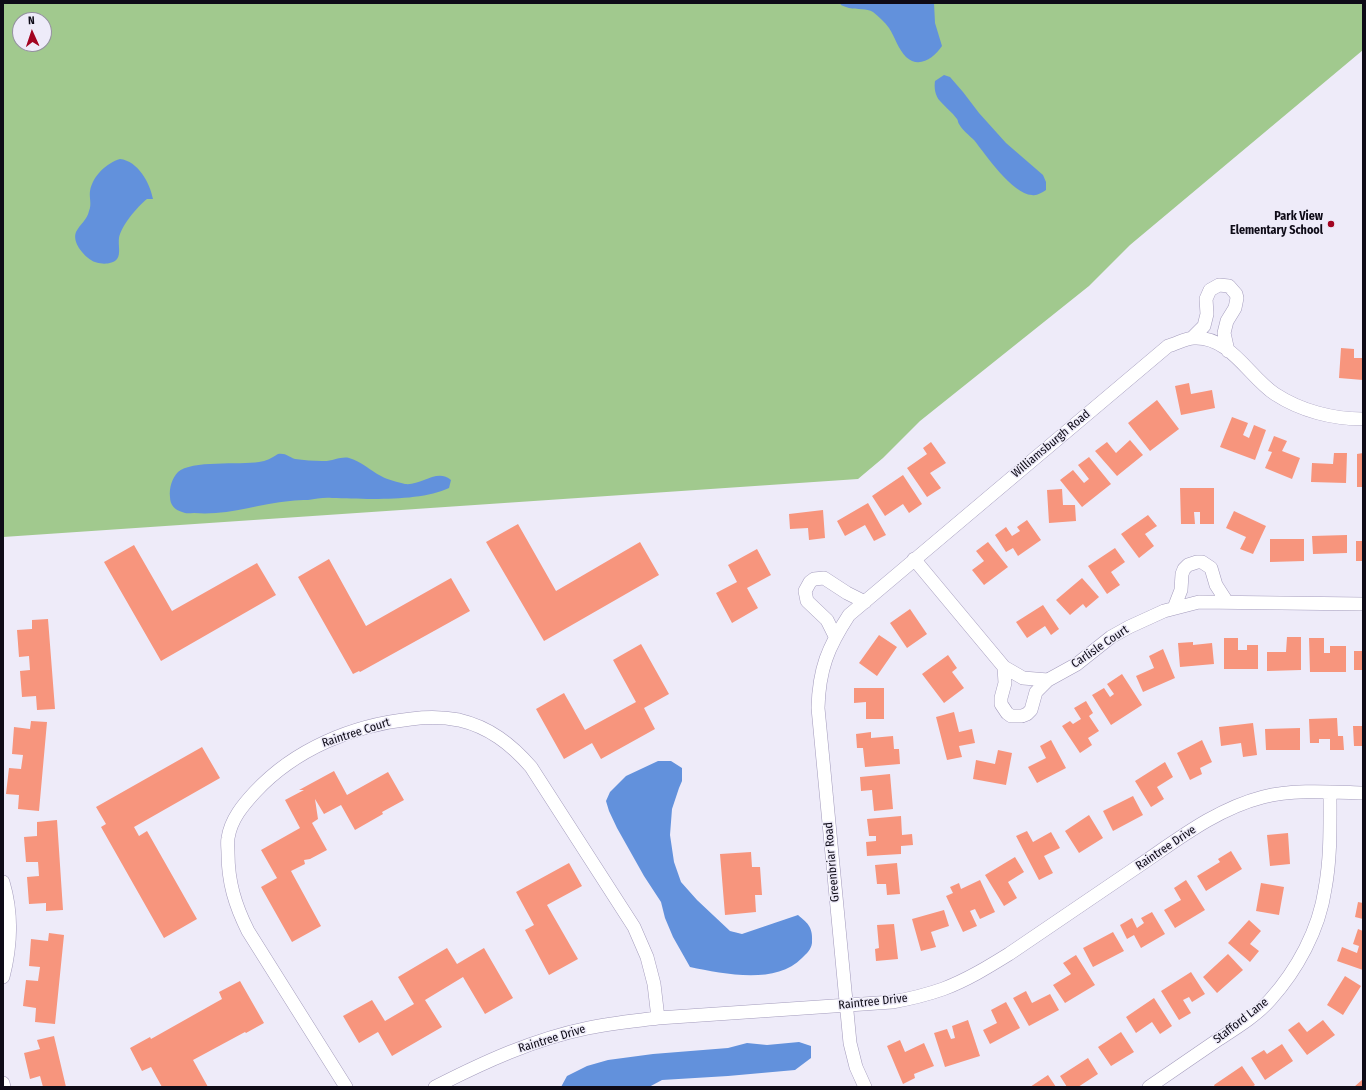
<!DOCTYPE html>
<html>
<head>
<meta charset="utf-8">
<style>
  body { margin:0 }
  #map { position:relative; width:1366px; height:1090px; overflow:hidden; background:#eeebf9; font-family:"Fira Sans Condensed",sans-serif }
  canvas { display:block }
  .frame { position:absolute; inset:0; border:4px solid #0e0b17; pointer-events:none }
  .north { position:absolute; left:12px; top:12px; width:40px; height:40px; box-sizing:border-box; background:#eeebf9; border:1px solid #94919f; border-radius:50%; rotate:357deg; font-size:11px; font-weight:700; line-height:16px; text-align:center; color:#0e0b17 }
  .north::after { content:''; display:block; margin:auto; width:14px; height:18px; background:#a20421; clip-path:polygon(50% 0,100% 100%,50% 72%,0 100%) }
</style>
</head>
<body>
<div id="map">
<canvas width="1366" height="1090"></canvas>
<div class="frame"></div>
<div class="north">N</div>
</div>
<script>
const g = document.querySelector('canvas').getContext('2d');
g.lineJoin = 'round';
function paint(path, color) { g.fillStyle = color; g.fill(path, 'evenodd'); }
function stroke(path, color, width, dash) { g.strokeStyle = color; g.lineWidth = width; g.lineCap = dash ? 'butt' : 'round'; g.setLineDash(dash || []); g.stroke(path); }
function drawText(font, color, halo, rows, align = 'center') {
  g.font = font + ' "Fira Sans Condensed",sans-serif'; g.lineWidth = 3; g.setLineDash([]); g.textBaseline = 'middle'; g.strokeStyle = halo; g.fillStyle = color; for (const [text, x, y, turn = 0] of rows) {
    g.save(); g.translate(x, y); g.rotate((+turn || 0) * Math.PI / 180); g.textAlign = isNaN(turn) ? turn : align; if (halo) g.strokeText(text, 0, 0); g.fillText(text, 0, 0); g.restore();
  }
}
const green = new Path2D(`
  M3 3H1363V50L1130 245 1089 286 920 421 883 458 858 479 3 537ZM20 20H44V44H20Z`);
const water = new Path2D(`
  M840 3H934L935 23 942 46C934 58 919 69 906 57 898 49 895 37 889 28 885 22 879 17 873 12 867 8 857 10 849 8 846 7 843 6 841 5Z
  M944 75 950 77 963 92 979 113 1006 143 1043 175 1046 182V190C1041 193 1037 196 1032 195 1012 194 986 155 974 140 969 135 963 131 959 124 958 123 958 120 957 119 952 112 945 107 940 101 935 96 934 87 935 81Z
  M120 159C138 161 150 183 153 199H147C137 207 121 226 119 238 118 245 121 254 117 259 111 266 96 264 91 260 83 255 72 242 76 232 80 224 87 220 89 211 92 204 89 198 90 191 93 175 107 163 120 159Z
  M278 454C287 453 288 457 295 459 304 460 313 461 322 461 331 462 341 456 349 458 361 461 371 471 381 476 388 480 398 482 405 484 421 486 437 468 451 480L449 488C420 502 364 499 332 498 324 497 316 499 308 500 302 500 296 500 290 501 258 504 227 516 194 513 190 513 186 514 182 512 175 510 170 505 170 497 169 488 172 478 178 472 191 460 240 465 259 462 266 461 272 458 278 454Z
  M658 761H671L682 768V781L679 788 672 809 670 835 674 862 681 882 697 900 730 931 742 934 798 915C809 924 813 928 812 943 811 950 807 953 802 958 776 985 724 974 690 967L673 937 665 918 661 902 644 876 617 828 609 811 606 801 610 792 626 776Z
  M799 1042 811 1046V1058L795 1070 728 1076 662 1080 649 1087H561L567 1076 587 1066 608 1060 653 1054 728 1048 747 1043 767 1045Z`);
const building = new Path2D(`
  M1341 348 1354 349V358H1363V380L1339 378Z
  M1189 383 1191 394 1212 390 1215 408 1181 415 1175 386Z
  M1157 400 1179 429 1150 451 1128 423Z
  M1232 417 1248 423 1243 435 1249 438 1254 425 1266 430 1255 460 1220 447Z
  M1274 436 1287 441 1282 451 1300 458 1292 479 1265 468 1272 452 1268 451Z
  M1130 440 1143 455 1117 476 1095 451 1107 442 1116 453Z
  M931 442 946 463 930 473 941 488 927 497 907 468 927 454 923 448Z
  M1334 453H1347L1346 483 1311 482 1312 463 1333 464Z
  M1363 453V487H1357V454Z
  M1089 457 1111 484 1082 507 1060 480 1073 470 1084 483 1089 479 1078 465Z
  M903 475 922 504 909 513 903 504 885 516 872 496Z
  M1180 488H1214V524H1200V512H1194L1195 524H1181Z
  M1062 489 1063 505H1075L1076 521 1049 523 1047 490Z
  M868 503 886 535 874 541 865 525 845 536 837 521Z
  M823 510 825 538 809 540 808 528 790 529 789 514Z
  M1234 511 1266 526 1253 554 1240 549 1246 537 1226 528Z
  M1148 515 1157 526 1145 534 1154 546 1139 558 1121 534Z
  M1027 520 1041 540 1018 556 1013 548 1006 552 995 535 1006 527 1012 536 1020 531 1017 527Z
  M518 524 556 591 640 542 659 575 544 641 486 542Z
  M1347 535V553L1313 554 1312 536Z
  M1270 539H1304V561L1270 562Z
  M1356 541H1363V561H1356Z
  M988 542 1008 567 984 585 972 570 984 561 976 551Z
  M134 545 172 611 257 563 276 595 161 661 104 562Z
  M1115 548 1125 562 1111 572 1120 585 1107 594 1088 566Z
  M757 549 771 575 747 588 758 608 732 623 716 593 737 582 728 565Z
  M329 559 366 626 451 578 470 611 360 672 359 671 353 674 298 577Z
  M1082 578 1099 597 1086 608 1083 604 1070 615 1056 600Z
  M1043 605 1059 629 1051 635 1045 626 1027 638 1016 622Z
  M910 609 927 634 907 648 890 623Z
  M48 619 55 709 37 710 36 696 22 697 20 671 30 670 29 656 19 657 17 630 32 629V620Z
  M879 635 897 647 877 676 859 663Z
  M1287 637H1301V670L1267 671V652H1286Z
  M1224 638H1238V650H1247V645H1258V669H1224Z
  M1309 638H1324V653H1330V646H1346V672H1310Z
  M1193 642V645L1212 643 1214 664 1180 667 1178 643Z
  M641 644 669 694 644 708 655 729 601 759 592 743 564 759 536 709 564 693 585 730 636 702 613 660Z
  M1163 649 1175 678 1143 692 1136 676 1154 668 1149 656Z
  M1354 651H1363V670H1354Z
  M948 655 957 668 952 672 964 688 944 703 922 674Z
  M1122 674 1142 705 1111 725 1092 695 1104 688 1110 697 1114 694 1107 684Z
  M854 688H884V719H866V702L854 703Z
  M1086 701 1093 713 1089 716 1099 731 1088 738 1092 745 1080 753 1062 726 1070 721 1073 724 1081 719 1074 708Z
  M954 712 959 732 972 729 975 743 959 746 962 757 947 760 936 717Z
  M1337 718 1338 736H1343L1344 750H1330V739H1319V743H1310L1309 719Z
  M31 721 47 722 39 811 18 809 19 795 6 794 9 768 21 769 23 755 12 754 14 727 30 729Z
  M1253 723 1257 755 1243 757 1241 743 1221 746 1219 727Z
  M1353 726H1363V746H1354Z
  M1300 728V750H1266L1265 729Z
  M871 732V738L893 736 894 749H899L900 764 865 767 863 748H857L856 734Z
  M1051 740 1066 768 1037 783 1028 767 1046 758 1040 746Z
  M1202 740 1212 762 1200 768 1202 774 1190 780 1177 753Z
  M202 747 220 778 134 827 139 836 147 831 197 919 164 938 101 827 106 824 96 807Z
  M998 750 1012 753 1006 785 973 779 976 760 995 764Z
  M1165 762 1173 777 1157 787 1164 799 1151 807 1135 781Z
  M334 771 347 795 388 772 404 800 382 812 383 814 355 830 341 805 324 814 315 799 318 819 312 823 327 850 310 859 304 860 305 864 291 871 321 926 292 942 261 887 277 878 261 850 300 828 285 800 304 790H299Z
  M890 774 893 809 874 811 872 790 861 791 860 777Z
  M1133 796 1143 815 1113 831 1103 811Z
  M1089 815 1103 838 1079 853 1065 831Z
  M901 816 902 835 912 834 913 845 901 846V854L867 856 866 842 876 841V836H869L867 819Z
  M57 820 63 910 46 911V903L29 904 27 877 39 876 38 862H26L24 837 37 836V822Z
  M1027 831 1033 842 1051 832 1060 848 1044 856 1053 873 1039 880 1016 836Z
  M1288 833 1290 864 1270 866 1267 835Z
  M1231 851 1242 869 1206 891 1197 876 1220 862 1218 859Z
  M751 852 752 867H760L762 895H755L756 912 725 915 720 854Z
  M1015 857 1024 872 1008 882 1017 898 1004 906 985 875Z
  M569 863 582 886 547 905 578 959 549 975 525 930 534 925 516 892Z
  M897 863 900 894 887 895 886 884H877L875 865Z
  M980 880 995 912 980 919 975 909 970 911 977 926 963 932 946 896 953 893 950 887 959 883 961 889Z
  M1186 880 1205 910 1175 928 1164 910 1181 900 1174 888Z
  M1261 883 1284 887 1279 915 1256 911Z
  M1358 902 1363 903V919L1355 917Z
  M944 910 949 926 931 932 936 947 921 951 912 919Z
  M1152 912 1165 934 1141 948 1134 935 1127 939 1120 925 1132 918 1137 928 1144 923 1141 918Z
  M1249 920 1261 931 1250 944 1259 951 1250 962 1228 943Z
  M894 924 898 959 876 961 875 949 879 948 877 925Z
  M1358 929 1363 931V970L1337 961 1342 947 1357 953 1359 946 1353 944Z
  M1113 932 1124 951 1093 967 1083 948Z
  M49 933 64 935 55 1024 35 1022 36 1008 23 1006 26 980 38 981 40 967 29 966 31 939 48 941Z
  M447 948 457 964 484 948 513 998 485 1014 463 977 425 1000 442 1027 392 1056 378 1032 359 1043 343 1016 372 1000 385 1021 414 1004 398 977Z
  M1228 954 1243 970 1217 993 1203 977Z
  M1076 955 1095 985 1065 1003 1053 985 1071 974 1063 963Z
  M1191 972 1205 994 1192 1002 1189 997 1183 1000 1191 1013 1179 1020 1161 991Z
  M1345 976 1361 986 1343 1015 1327 1005Z
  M240 981 264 1023 246 1033 245 1032 193 1060 208 1087H162L151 1067 142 1071 130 1048 150 1037 151 1039 222 999 219 992Z
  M1026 991 1032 1003 1050 994 1059 1010 1029 1026 1013 998Z
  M1154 998 1172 1026 1160 1034 1152 1022 1136 1033 1126 1017Z
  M1006 1002 1020 1028 990 1044 983 1030 997 1023 991 1010Z
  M968 1020 980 1056 945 1067 934 1033 947 1029 951 1039 955 1038 952 1026Z
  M1323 1020 1335 1035 1307 1055 1288 1030 1299 1022 1307 1032Z
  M1121 1032 1134 1052 1111 1066 1098 1047Z
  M54 1036 66 1087H43L40 1076 30 1079 24 1053 40 1049 37 1040Z
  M900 1040 905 1052 924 1043 934 1066 914 1074 915 1078 903 1084 887 1046Z
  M1282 1044 1293 1061 1265 1080 1251 1058 1264 1050 1267 1054Z
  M1088 1058 1098 1074 1078 1087H1067L1060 1076Z
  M1242 1066 1255 1085 1252 1087H1215L1214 1085Z
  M1048 1075 1056 1087H1030Z
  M1363 1079V1087H1354Z`);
const street = new Path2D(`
  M1193 337 1204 326 1207 314 1206 299 1210 290 1219 285 1229 286 1236 294 1237 298 1235 308 1227 321 1224 333 1228 351
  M914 559 1004 667 1023 678 1048 680 1077 664 1111 637 1129 627 1164 611 1199 602 1363 604
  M1174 608 1181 590 1182 574 1184 569 1188 565 1197 562H1202L1211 568 1216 585 1227 602
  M835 636 827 620 807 601 805 591 810 582 814 579 824 578 847 593 865 602
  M1004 667 1005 683 1001 698V704L1007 713 1011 716H1022L1027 714 1031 710 1036 692 1048 680
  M3 882C12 912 11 946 3 977
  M3 1083 4 1087
  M346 1087 248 931C235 905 228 882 228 853 228 848 227 843 228 838 231 819 243 805 255 792 295 749 353 725 411 719 427 717 443 717 459 720 489 727 511 744 531 767L634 927 647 957 654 984 658 1018
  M435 1087C484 1062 534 1039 588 1028 611 1023 634 1021 658 1018L892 1002C909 999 926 995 943 989 967 980 988 967 1009 954 1052 925 1095 896 1137 867 1177 840 1216 809 1263 797 1294 789 1332 792 1363 793
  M865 1087 856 1067 850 1043 818 708C819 669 828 647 849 615L1168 346C1176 344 1186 338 1194 338 1230 336 1249 377 1275 394 1301 411 1333 419 1363 419
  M1149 1087C1172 1071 1196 1055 1219 1039 1236 1028 1257 1015 1270 1000 1297 970 1319 930 1325 889 1331 857 1330 824 1330 792`);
const markers = [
  [1331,224,4,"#a20421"]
];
const poiNames = [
  ["Park View",1323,217],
  ["Elementary School",1323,231]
];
const streetNames = [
  ["Williamsburgh Road",1051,444,-40],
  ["Carlisle Court",1100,647,-34],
  ["Raintree Court",356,733,-18],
  ["Raintree Drive",1166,848,-34],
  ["Greenbriar Road",832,862,-95],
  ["Raintree Drive",873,1002,-6],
  ["Stafford Lane",1241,1021,-38],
  ["Raintree Drive",552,1039,-17]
];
paint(green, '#a1c98e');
paint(water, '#6291dc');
paint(building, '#f7957d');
stroke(street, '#a39bbc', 14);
stroke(street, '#fff', 13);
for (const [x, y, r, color] of markers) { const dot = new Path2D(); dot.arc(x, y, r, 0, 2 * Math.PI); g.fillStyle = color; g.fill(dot); stroke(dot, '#eeebf9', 1.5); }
drawText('bold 12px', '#0e0b17', '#eeebf9', poiNames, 'right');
drawText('12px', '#0e0b17', '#eeebf9', streetNames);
</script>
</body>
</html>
